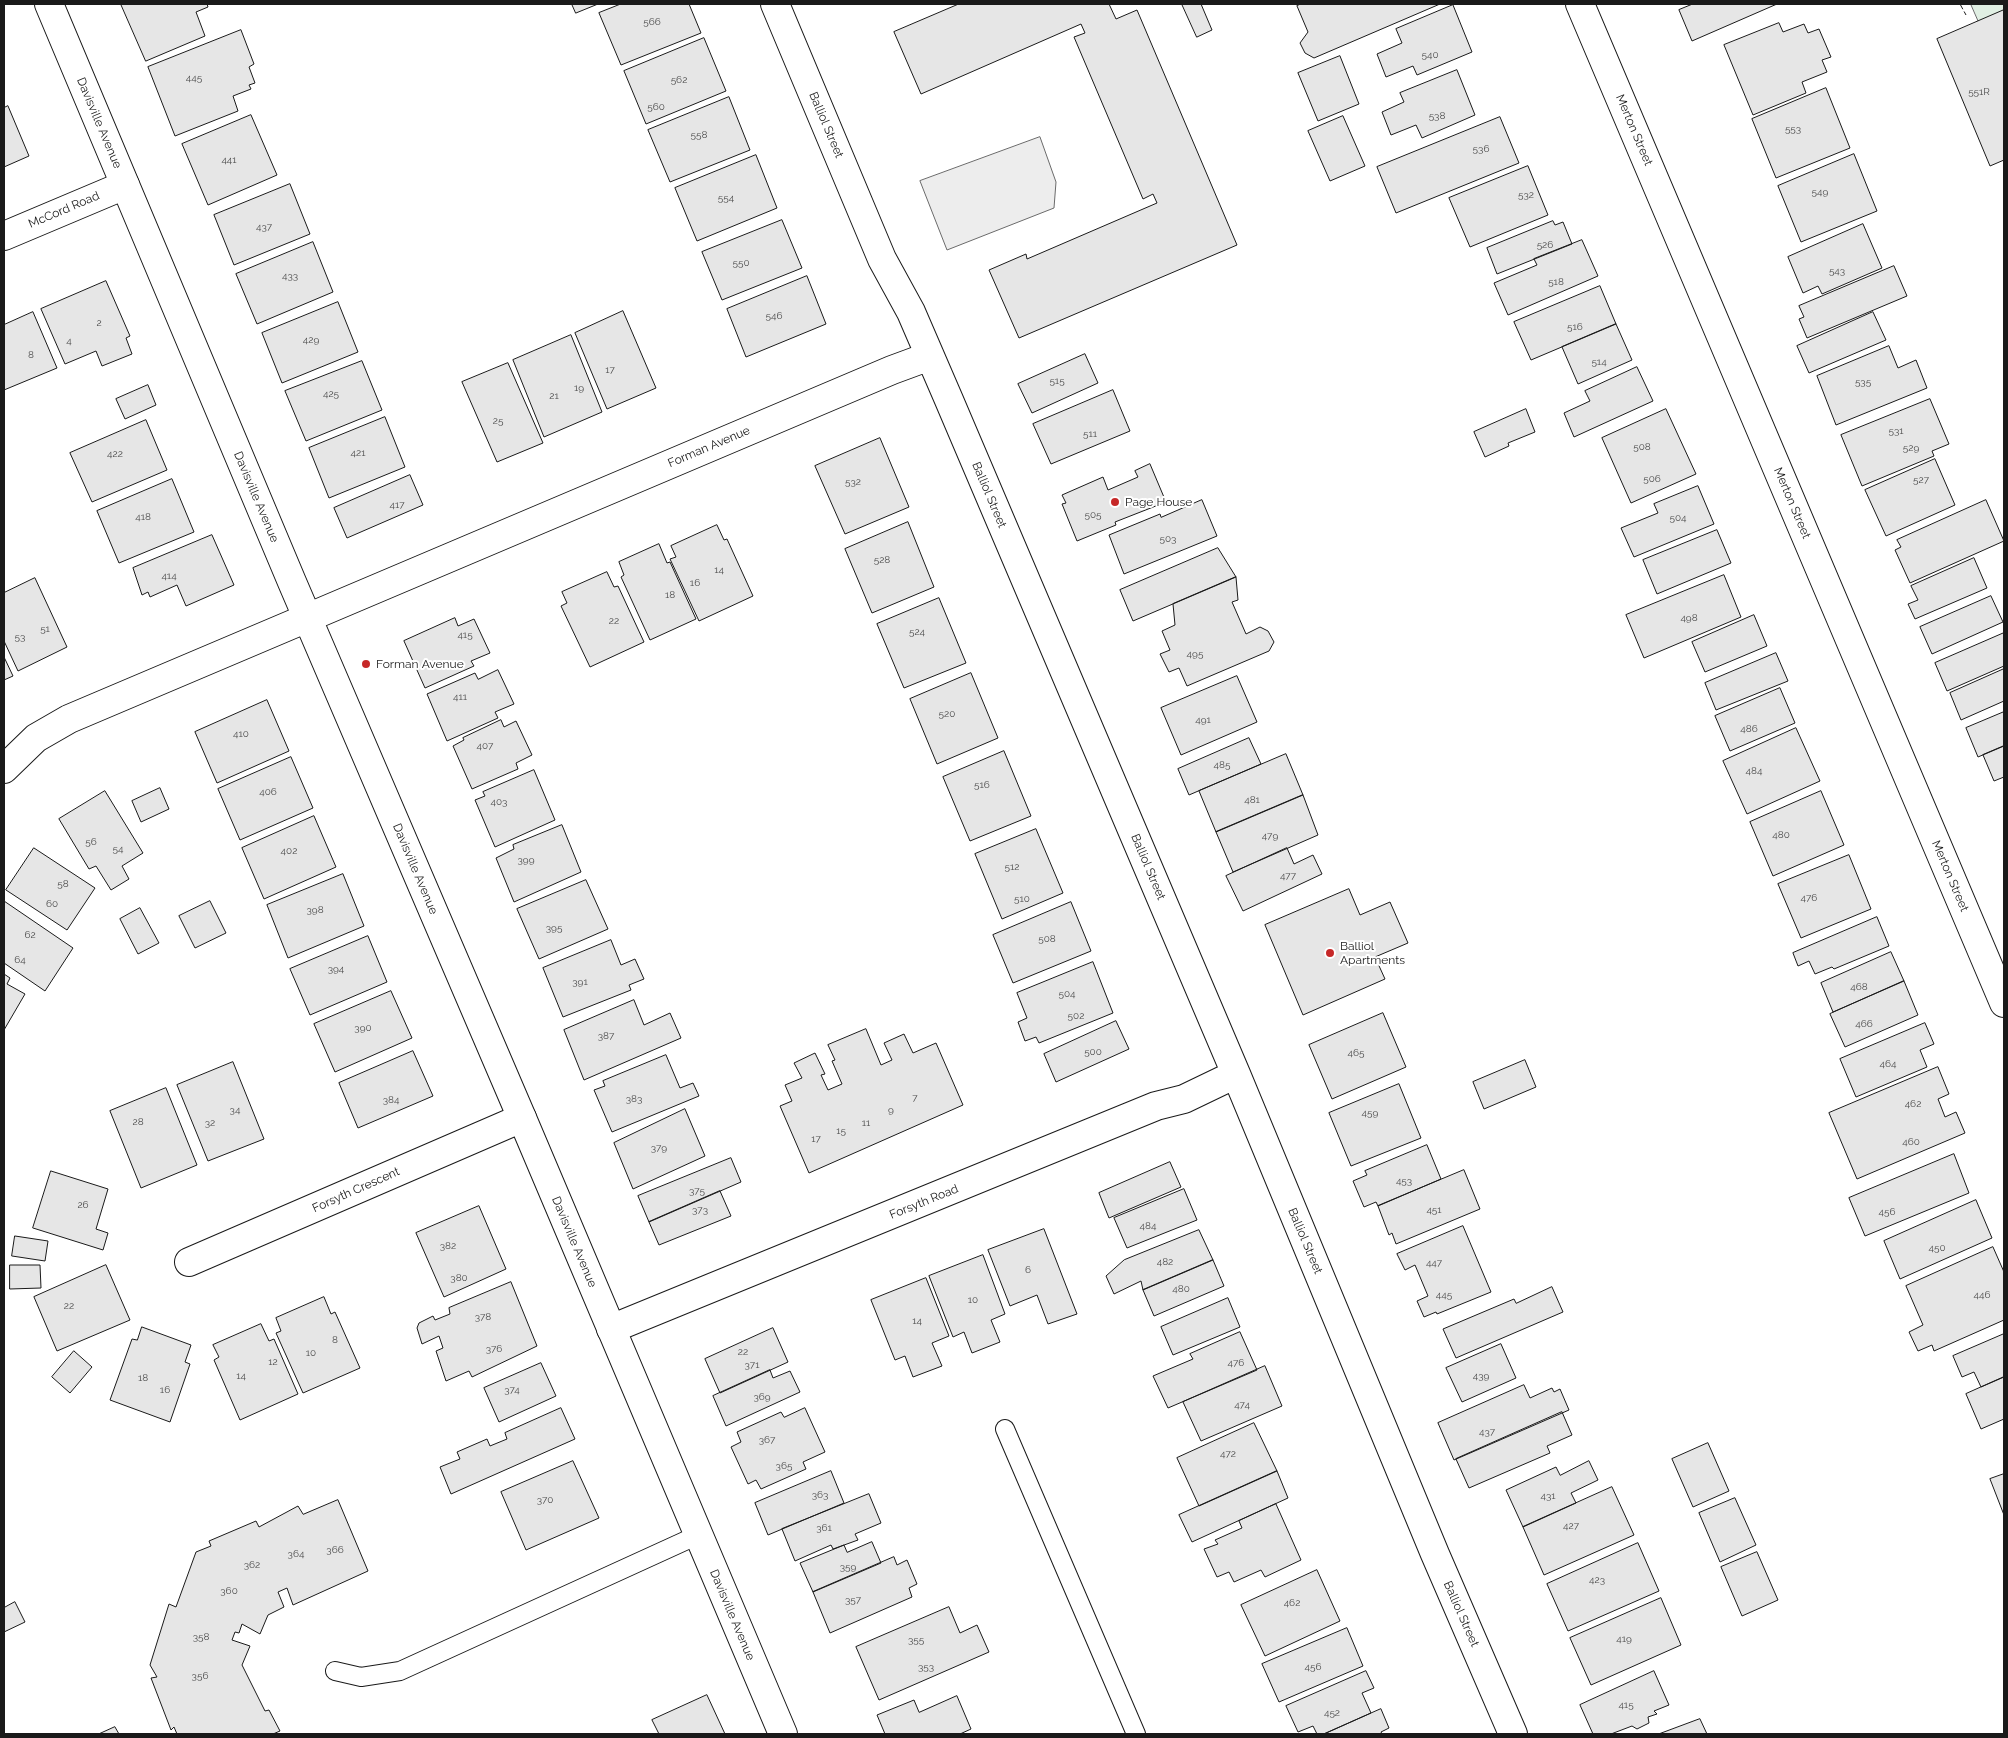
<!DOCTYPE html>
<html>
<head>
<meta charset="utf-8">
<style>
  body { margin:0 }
  #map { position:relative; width:2008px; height:1738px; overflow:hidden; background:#fff; font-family:Raleway,sans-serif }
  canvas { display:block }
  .frame { position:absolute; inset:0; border:5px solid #1a1a1a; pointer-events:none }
</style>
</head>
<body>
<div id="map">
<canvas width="2008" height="1738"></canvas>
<div class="frame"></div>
</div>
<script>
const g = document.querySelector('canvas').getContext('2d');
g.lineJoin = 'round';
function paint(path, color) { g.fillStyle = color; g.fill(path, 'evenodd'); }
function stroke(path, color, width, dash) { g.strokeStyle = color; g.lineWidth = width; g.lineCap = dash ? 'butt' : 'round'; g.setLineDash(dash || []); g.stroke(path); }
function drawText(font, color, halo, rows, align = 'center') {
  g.font = font + ' Raleway,sans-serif'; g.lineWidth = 4; g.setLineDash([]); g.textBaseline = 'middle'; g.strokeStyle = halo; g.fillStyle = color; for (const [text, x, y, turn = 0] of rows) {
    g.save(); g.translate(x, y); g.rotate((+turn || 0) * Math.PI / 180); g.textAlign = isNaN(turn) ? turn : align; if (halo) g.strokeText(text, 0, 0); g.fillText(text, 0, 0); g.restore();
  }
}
const green = new Path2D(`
  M1971 4H2004V80Z`);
const parking = new Path2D(`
  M1040 137 1056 182 1054 208 947 250 920 181Z`);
const building = new Path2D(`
  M121 4H207L208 7 196 12 205 36 146 61Z
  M572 4H598L576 13Z
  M621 4H689L701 33 621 65 599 13Z
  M959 4H1109L1116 19 1137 10 1237 245 1019 338 989 270 1026 254 1027 259 1157 203 1153 194 1143 199 1074 37 1085 33 1081 24 921 94 894 32Z
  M1182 4H1201L1212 30 1197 37Z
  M1301 4H1440L1314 58 1305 53 1300 43 1308 32 1297 6Z
  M1693 4H1777L1692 41 1679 10Z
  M1453 5 1472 52 1417 75 1413 66 1386 77 1377 54 1402 43 1396 29Z
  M2004 10V160L1990 166 1937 39Z
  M1779 23 1783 32 1804 24 1808 33 1819 29 1831 57 1822 60 1827 72 1802 82 1806 93 1753 115 1724 45Z
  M241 30 254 64 249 67 255 83 249 85 251 89 233 96 238 111 175 136 148 67Z
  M704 38 726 91 646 124 624 71Z
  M1340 56 1359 104 1318 121 1298 73Z
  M1457 70 1475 115 1422 138 1416 125 1391 135 1382 112 1404 102 1400 93Z
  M1826 88 1850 148 1776 178 1752 119Z
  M729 97 750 150 670 182 648 130Z
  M8 106 29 156 4 167V108Z
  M251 115 277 175 208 205 182 144Z
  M1343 116 1365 166 1330 181 1308 131Z
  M1500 117 1519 163 1396 213 1377 167Z
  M1854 154 1877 211 1801 242 1778 186Z
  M756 155 777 208 697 241 675 188Z
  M1528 166 1548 215 1470 247 1449 198Z
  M290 184 310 234 234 265 214 215Z
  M782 220 802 268 722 300 702 252Z
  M1553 221 1555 225 1563 222 1572 244 1497 274 1487 248Z
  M1863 224 1882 268 1822 294 1818 286 1803 293 1788 257Z
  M1582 240 1598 276 1508 315 1494 283 1537 265 1534 259Z
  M313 242 333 292 257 324 236 274Z
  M1894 266 1907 296 1807 338 1799 319 1804 317 1799 306Z
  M807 276 826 324 746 357 727 309Z
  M106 281 130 336 126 338 132 354 102 366 96 351 65 364 41 309Z
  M1600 286 1616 324 1531 360 1514 322Z
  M338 302 358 352 282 383 262 333Z
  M623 311 656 388 607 409 575 333Z
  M33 312 57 368 4 390V325Z
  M1873 312 1886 340 1809 373 1797 346Z
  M1616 324 1632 360 1578 384 1562 347Z
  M571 335 602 412 544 437 513 360Z
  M1889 346 1898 368 1916 360 1927 388 1836 425 1817 376Z
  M1085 354 1098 383 1032 413 1018 384Z
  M362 361 382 410 306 441 285 391Z
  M508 363 543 443 497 462 462 382Z
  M1637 367 1653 401 1574 437 1564 413 1590 401 1585 391Z
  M148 385 156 405 125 419 116 399Z
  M1113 390 1130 431 1051 464 1033 424Z
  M1930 399 1949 444 1932 451 1934 456 1862 486 1841 435Z
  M1526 409 1535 432 1508 443 1509 446 1485 457 1474 432Z
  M1666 409 1696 474 1631 503 1602 438Z
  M385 417 405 467 329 498 309 448Z
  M146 420 167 470 92 502 70 453Z
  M880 438 909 507 845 534 815 466Z
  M1935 459 1955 505 1886 536 1865 490Z
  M1150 464 1166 502 1115 522 1116 525 1077 541 1062 504 1066 503 1062 495 1103 477 1108 490 1138 477 1135 471Z
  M410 475 423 505 347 538 334 508Z
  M172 479 194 532 119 563 97 511Z
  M1698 486 1714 524 1634 557 1621 528 1658 513 1654 504Z
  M1202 500 1217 536 1124 574 1109 535 1160 514 1161 517Z
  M1986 500 2004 541 1910 583 1895 550 1901 547 1897 540Z
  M908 522 934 587 872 613 845 549Z
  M717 525 724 540 727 539 753 596 699 621 670 559 676 557 671 546Z
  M1717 530 1731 563 1657 594 1643 560Z
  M212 535 234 585 186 606 177 585 150 597 148 592 142 595 133 568Z
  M659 544 667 563 670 562 696 619 650 640 621 577 624 575 619 562Z
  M1218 548 1236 577 1133 621 1120 590Z
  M1974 558 1987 588 1915 619 1908 604 1918 600 1911 586Z
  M607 572 614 587 618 586 644 642 590 667 561 606 567 603 562 592Z
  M1724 575 1741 617 1644 658 1626 615Z
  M1236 577 1238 600 1232 602 1246 634 1260 627 1268 631 1274 642 1269 651 1187 686 1179 668 1169 672 1160 654 1170 650 1162 631 1175 625 1173 604Z
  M35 578 67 647 18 671 4 641V593Z
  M1991 596 2003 622 1932 654 1920 627Z
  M939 598 966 663 904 688 877 624Z
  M1754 615 1767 646 1705 672 1692 642Z
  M455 618 458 626 474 619 490 653 471 661 474 666 425 688 404 641Z
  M2004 633V666L1947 691 1935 663Z
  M1776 653 1788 681 1716 710 1705 683Z
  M4 657 13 676 4 680Z
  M2004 669V701L1961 720 1950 693Z
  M498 670 514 704 495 712 498 718 447 741 427 694 475 673 478 679Z
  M971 673 998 738 937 764 910 699Z
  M1237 676 1257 722 1181 755 1161 708Z
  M1780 688 1795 723 1730 751 1715 716Z
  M267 700 289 751 217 783 195 732Z
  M2004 712V746L1978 757 1966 728Z
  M501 720 504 727 516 721 532 755 516 763 518 769 472 789 453 746 464 740 463 738Z
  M1796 728 1820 781 1747 814 1723 761Z
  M1249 738 1261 764 1189 795 1178 769Z
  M2004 746V777L1994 781 1983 755Z
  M1004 751 1031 816 970 841 943 777Z
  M1286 754 1303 795 1216 832 1199 791Z
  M291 757 313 808 240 840 218 789Z
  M534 770 555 820 495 847 475 800 485 796 483 792Z
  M160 788 169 809 141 822 132 801Z
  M105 791 143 853 122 866 129 879 111 890 96 866 89 869 59 819Z
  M1821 791 1844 845 1773 876 1750 822Z
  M1303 795 1318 835 1233 872 1216 832Z
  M314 816 336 867 264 899 242 848Z
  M562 825 581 872 514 902 496 858 514 849 513 845Z
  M1036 829 1063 893 1002 919 975 854Z
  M34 848 95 888 67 930 6 890Z
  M1287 848 1294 864 1313 855 1322 874 1243 911 1226 876Z
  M1849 855 1871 909 1801 938 1778 884Z
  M343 874 364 926 288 958 267 905Z
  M586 880 608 929 539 959 517 909Z
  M1349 889 1360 915 1390 902 1408 943 1375 957 1385 979 1303 1015 1265 925Z
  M4 901 73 948 45 991 4 963Z
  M210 901 226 933 195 948 179 916Z
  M1071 902 1091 951 1013 983 993 935Z
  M140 908 159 943 138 954 120 919Z
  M1877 917 1889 946 1834 969 1832 967 1815 974 1809 961 1798 966 1793 953Z
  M368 936 387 982 310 1015 290 969Z
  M611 940 621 965 635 959 644 979 629 985 631 990 563 1017 543 968Z
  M1891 952 1904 981 1833 1012 1821 983Z
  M1093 962 1113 1013 1039 1043 1036 1037 1025 1041 1018 1022 1027 1018 1017 993Z
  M4 974 10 978 7 984 25 994 4 1030Z
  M1904 981 1918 1015 1845 1047 1830 1014Z
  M391 991 412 1038 335 1072 314 1024Z
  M634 1000 644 1025 670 1013 681 1038 584 1080 564 1030Z
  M1383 1013 1406 1067 1332 1099 1309 1045Z
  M1116 1021 1129 1049 1056 1082 1044 1054Z
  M1925 1023 1934 1044 1920 1050 1927 1067 1856 1097 1840 1059Z
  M866 1029 881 1065 892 1060 884 1043 904 1034 913 1053 936 1043 963 1105 809 1173 780 1106 792 1101 785 1085 802 1078 794 1063 815 1053 825 1074 821 1075 828 1090 842 1084 832 1061 835 1060 828 1045Z
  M413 1051 433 1096 358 1128 339 1083Z
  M666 1055 680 1088 693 1083 699 1096 612 1132 594 1090 605 1086 603 1081Z
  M1525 1060 1536 1087 1484 1109 1473 1082Z
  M233 1062 264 1139 208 1161 177 1085Z
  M1938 1067 1949 1094 1938 1099 1945 1117 1956 1112 1965 1133 1857 1179 1829 1113Z
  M1399 1084 1421 1138 1351 1166 1329 1113Z
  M166 1088 197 1165 141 1188 110 1111Z
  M685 1109 705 1156 633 1189 614 1143Z
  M1427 1145 1441 1179 1378 1206 1376 1202 1364 1207 1353 1181 1367 1175 1365 1171Z
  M1954 1154 1969 1193 1865 1236 1849 1198Z
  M731 1158 741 1182 649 1222 638 1196Z
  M1170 1162 1181 1187 1109 1218 1099 1193Z
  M1464 1170 1480 1209 1396 1244 1392 1233 1389 1235 1378 1206Z
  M51 1171 108 1189 96 1229 108 1233 103 1250 33 1228Z
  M1184 1189 1197 1220 1127 1248 1114 1218Z
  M720 1191 731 1216 659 1245 649 1222Z
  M1976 1200 1992 1238 1900 1279 1884 1241Z
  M479 1206 506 1269 444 1297 416 1233Z
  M1463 1226 1491 1292 1437 1314 1436 1312 1424 1317 1417 1301 1428 1296 1415 1265 1405 1270 1397 1254Z
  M1044 1229 1077 1314 1048 1324 1037 1295 1010 1306 988 1250Z
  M1199 1230 1213 1260 1143 1290 1141 1281 1114 1294 1106 1276 1124 1260Z
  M15 1236 48 1241 45 1261 12 1256Z
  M1993 1247 2004 1272V1320L1934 1351 1932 1345 1918 1351 1909 1332 1923 1325 1906 1286Z
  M983 1255 1005 1314 991 1320 1000 1342 972 1353 964 1332 953 1337 929 1276Z
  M1213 1260 1224 1286 1154 1316 1143 1290Z
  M10 1265H40L41 1288 10 1289Z
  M106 1265 130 1320 57 1351 34 1297Z
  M926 1278 949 1336 932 1343 942 1366 913 1377 905 1356 895 1360 871 1300Z
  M511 1282 537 1346 472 1377 469 1371 446 1381 436 1351 443 1348 439 1336 422 1344 417 1328 419 1323 433 1316 435 1320 450 1314 449 1308Z
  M1552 1287 1563 1312 1456 1358 1443 1329 1514 1299 1516 1303Z
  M324 1297 331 1314 335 1312 360 1368 303 1393 276 1333 281 1331 276 1318Z
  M1228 1298 1240 1327 1173 1355 1161 1327Z
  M261 1324 269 1341 274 1339 298 1394 240 1420 214 1360 219 1357 213 1345Z
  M142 1327 191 1345 185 1362 190 1364 170 1422 110 1400 132 1339 137 1340Z
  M773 1328 788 1362 720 1393 705 1359Z
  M1240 1332 1257 1370 1168 1408 1153 1376 1193 1359 1190 1354Z
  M2004 1334V1377L1981 1387 1974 1372 1962 1377 1953 1356Z
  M1501 1344 1516 1378 1462 1402 1446 1368Z
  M74 1351 92 1367 70 1393 52 1377Z
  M541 1363 556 1396 499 1422 484 1388Z
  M1265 1366 1282 1406 1201 1441 1183 1402Z
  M770 1370 773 1378 790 1371 800 1392 726 1426 713 1396Z
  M2004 1377V1419L1981 1429 1966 1394Z
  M1524 1385 1530 1398 1552 1388 1554 1392 1560 1389 1569 1410 1454 1460 1438 1423Z
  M561 1408 575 1439 451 1494 440 1467 460 1459 457 1452 487 1439 490 1446 507 1439 505 1433Z
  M805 1408 825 1452 803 1462 806 1469 761 1489 756 1480 748 1484 731 1447 741 1442 737 1432 781 1412 784 1417Z
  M1562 1412 1572 1435 1547 1446 1550 1453 1469 1488 1456 1459Z
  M1254 1423 1277 1471 1199 1506 1177 1458Z
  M1708 1443 1729 1491 1693 1507 1672 1459Z
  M573 1461 599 1518 526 1550 501 1492Z
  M1589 1461 1598 1480 1571 1493 1576 1503 1523 1527 1506 1490 1556 1467 1560 1475Z
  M831 1471 844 1503 768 1535 755 1503Z
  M1277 1471 1288 1498 1192 1542 1179 1515Z
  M2004 1474V1515L1990 1479Z
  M1612 1487 1634 1535 1544 1575 1523 1527Z
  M869 1494 881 1523 855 1534 858 1540 833 1549 831 1545 795 1561 782 1529Z
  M1735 1498 1756 1545 1720 1562 1699 1513Z
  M338 1500 368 1571 293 1605 287 1588 278 1592 284 1607 268 1615 260 1634 242 1624 239 1633 235 1632 232 1640 250 1646 242 1665 265 1711 269 1710 280 1731 273 1734H177L174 1727 171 1730 151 1678 157 1677 150 1665 169 1604 176 1607 196 1552 211 1546 209 1541 256 1521 259 1527 298 1506 303 1514Z
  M1276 1504 1301 1560 1265 1577 1261 1570 1234 1582 1229 1572 1217 1577 1204 1549 1218 1544 1215 1540 1242 1528 1239 1521Z
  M872 1542 881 1563 813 1592 800 1563 844 1545 847 1552Z
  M1638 1543 1659 1591 1568 1631 1547 1584Z
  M1757 1552 1778 1600 1742 1616 1721 1567Z
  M894 1557 897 1565 907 1560 917 1584 909 1588 912 1597 830 1633 813 1592Z
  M1317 1570 1340 1621 1265 1656 1241 1605Z
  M1661 1598 1681 1645 1591 1685 1570 1638Z
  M15 1602 25 1622 4 1632V1608Z
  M949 1607 960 1633 977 1625 989 1652 879 1700 856 1647Z
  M1347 1628 1363 1666 1279 1702 1262 1664Z
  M1366 1671 1374 1688 1362 1693 1371 1713 1324 1734H1317L1313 1726 1298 1732 1286 1706Z
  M1654 1671 1669 1705 1654 1711 1657 1714 1648 1717 1649 1723 1637 1729 1632 1726 1611 1734H1593L1580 1705Z
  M707 1695 725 1734H659L652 1720Z
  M957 1696 971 1729 960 1734H885L877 1715 914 1700 919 1712Z
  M1381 1709 1389 1728 1381 1732 1382 1734H1324Z
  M1700 1719 1707 1734H1659Z
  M115 1727 119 1734H99Z`);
const service = new Path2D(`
  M1005 1429 1136 1734
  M335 1671 361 1677 400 1671 698 1535`);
const minor = new Path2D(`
  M775 4 882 259 911 312 949 400 1236 1074 1435 1554 1513 1734
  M1580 4 2004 1003
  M4 236 125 185
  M4 769 36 738 69 719 892 370 930 356
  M189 1262 522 1118
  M611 1329 1156 1106 1184 1099 1236 1074`);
const tertiary = new Path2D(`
  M49 4 292 582 522 1118 783 1734`);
const fence = new Path2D(`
  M1960 4 1966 15`);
const markers = [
  [1115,502,5,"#c62828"],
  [366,664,5,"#c62828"],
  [1330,953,5,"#c62828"]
];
const numberNames = [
  ["566",652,22],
  ["540",1430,55],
  ["445",194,78],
  ["562",679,80],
  ["551R",1979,92],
  ["560",656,107],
  ["538",1437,116],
  ["553",1793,129],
  ["558",699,135],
  ["536",1481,149],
  ["441",229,160],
  ["549",1820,192],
  ["532",1526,195],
  ["554",726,198],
  ["437",264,227],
  ["526",1545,245],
  ["550",741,263],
  ["543",1837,271],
  ["433",290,276],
  ["518",1556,282],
  ["546",774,316],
  ["2",99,323],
  ["516",1575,327],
  ["429",311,340],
  ["4",69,341],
  ["8",31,355],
  ["514",1599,362],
  ["17",610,370],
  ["515",1057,381],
  ["535",1863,382],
  ["19",579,388],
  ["425",331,394],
  ["21",554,396],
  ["25",498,421],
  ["531",1896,431],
  ["511",1090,434],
  ["508",1642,447],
  ["529",1911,448],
  ["421",358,453],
  ["422",115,454],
  ["506",1652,479],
  ["527",1921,480],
  ["532",853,482],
  ["417",397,505],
  ["505",1093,515],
  ["418",143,517],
  ["504",1678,518],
  ["503",1168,539],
  ["528",882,560],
  ["14",719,570],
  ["414",169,576],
  ["16",695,583],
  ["18",670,595],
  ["498",1689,618],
  ["22",614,621],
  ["51",45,629],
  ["524",917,632],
  ["415",465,635],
  ["53",20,637],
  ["495",1195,654],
  ["411",460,697],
  ["520",947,714],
  ["491",1203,720],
  ["486",1749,729],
  ["410",241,734],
  ["407",485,746],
  ["485",1222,765],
  ["484",1754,771],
  ["516",982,785],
  ["406",268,792],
  ["481",1252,800],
  ["403",499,802],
  ["480",1781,835],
  ["479",1270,836],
  ["56",91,842],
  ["54",118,849],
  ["402",289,851],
  ["399",526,860],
  ["512",1012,867],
  ["477",1288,876],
  ["58",63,884],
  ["476",1809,898],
  ["510",1022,899],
  ["60",52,904],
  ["398",315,910],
  ["395",554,928],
  ["62",30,935],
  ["508",1047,939],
  ["64",20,960],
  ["394",336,969],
  ["391",580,982],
  ["468",1859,987],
  ["504",1067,994],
  ["502",1076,1016],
  ["466",1864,1024],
  ["390",363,1028],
  ["387",606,1036],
  ["500",1093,1052],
  ["465",1356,1053],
  ["464",1888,1064],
  ["7",915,1098],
  ["383",634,1099],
  ["384",391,1100],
  ["462",1913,1104],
  ["34",235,1110],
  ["9",891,1110],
  ["459",1370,1113],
  ["28",138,1122],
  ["32",210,1123],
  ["11",866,1123],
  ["15",841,1131],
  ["17",816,1139],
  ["460",1911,1142],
  ["379",659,1148],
  ["453",1404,1181],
  ["375",697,1191],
  ["26",83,1205],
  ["373",700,1210],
  ["451",1434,1210],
  ["456",1887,1212],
  ["484",1148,1226],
  ["382",448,1246],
  ["450",1937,1248],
  ["482",1165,1262],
  ["447",1434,1263],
  ["6",1028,1270],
  ["380",459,1278],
  ["480",1181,1289],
  ["445",1444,1295],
  ["446",1982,1295],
  ["10",973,1300],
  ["22",69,1306],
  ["378",483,1317],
  ["14",917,1321],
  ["8",335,1340],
  ["376",494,1349],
  ["22",743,1352],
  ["10",311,1353],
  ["12",273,1362],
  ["476",1236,1363],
  ["371",752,1365],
  ["14",241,1376],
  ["439",1481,1376],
  ["18",143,1378],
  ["16",165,1390],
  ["374",512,1390],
  ["369",762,1397],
  ["474",1242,1405],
  ["437",1487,1432],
  ["367",767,1440],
  ["472",1228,1454],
  ["365",784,1466],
  ["363",820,1495],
  ["431",1548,1496],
  ["370",545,1500],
  ["427",1571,1526],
  ["361",824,1528],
  ["366",335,1550],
  ["364",296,1554],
  ["362",252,1565],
  ["359",848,1567],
  ["423",1597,1580],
  ["360",229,1591],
  ["357",853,1600],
  ["462",1292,1603],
  ["358",201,1637],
  ["419",1624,1639],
  ["355",916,1640],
  ["353",926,1667],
  ["456",1313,1667],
  ["356",200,1676],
  ["415",1626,1705],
  ["452",1332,1713]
];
const streetNames = [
  ["Davisville Avenue",99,123,67],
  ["Balliol Street",826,125,67],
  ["Merton Street",1634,130,67],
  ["McCord Road",64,210,-23],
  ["Forman Avenue",709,447,-23],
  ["Balliol Street",989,495,67],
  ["Davisville Avenue",256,497,67],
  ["Merton Street",1792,503,67],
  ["Balliol Street",1148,867,67],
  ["Davisville Avenue",415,869,67],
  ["Merton Street",1950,876,67],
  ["Forsyth Crescent",356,1190,-24],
  ["Forsyth Road",924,1202,-22],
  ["Balliol Street",1305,1241,67],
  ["Davisville Avenue",574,1242,67],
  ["Balliol Street",1461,1614,66],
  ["Davisville Avenue",732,1615,67]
];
const poiNames = [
  ["Page House",1125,502],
  ["Forman Avenue",376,664],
  ["Balliol",1340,946],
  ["Apartments",1340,960]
];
paint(green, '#e0efe3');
stroke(green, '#6a6a6a', 1);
paint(parking, '#ededed');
stroke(parking, '#6a6a6a', 1);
paint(building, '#e6e6e6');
stroke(building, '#1a1a1a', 1);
stroke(service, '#1a1a1a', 20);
stroke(minor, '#1a1a1a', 30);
stroke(tertiary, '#1a1a1a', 30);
stroke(service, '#fff', 18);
stroke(minor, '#fff', 28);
stroke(tertiary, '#fff', 28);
stroke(fence, '#1a1a1a', 1, [6, 2.5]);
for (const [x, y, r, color] of markers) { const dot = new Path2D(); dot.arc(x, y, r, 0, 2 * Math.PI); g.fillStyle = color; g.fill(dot); stroke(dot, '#fff', 2); }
drawText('10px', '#4d4d4d', null, numberNames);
drawText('12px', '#1a1a1a', '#fff', streetNames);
drawText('12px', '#1a1a1a', '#fff', poiNames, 'left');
</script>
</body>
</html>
